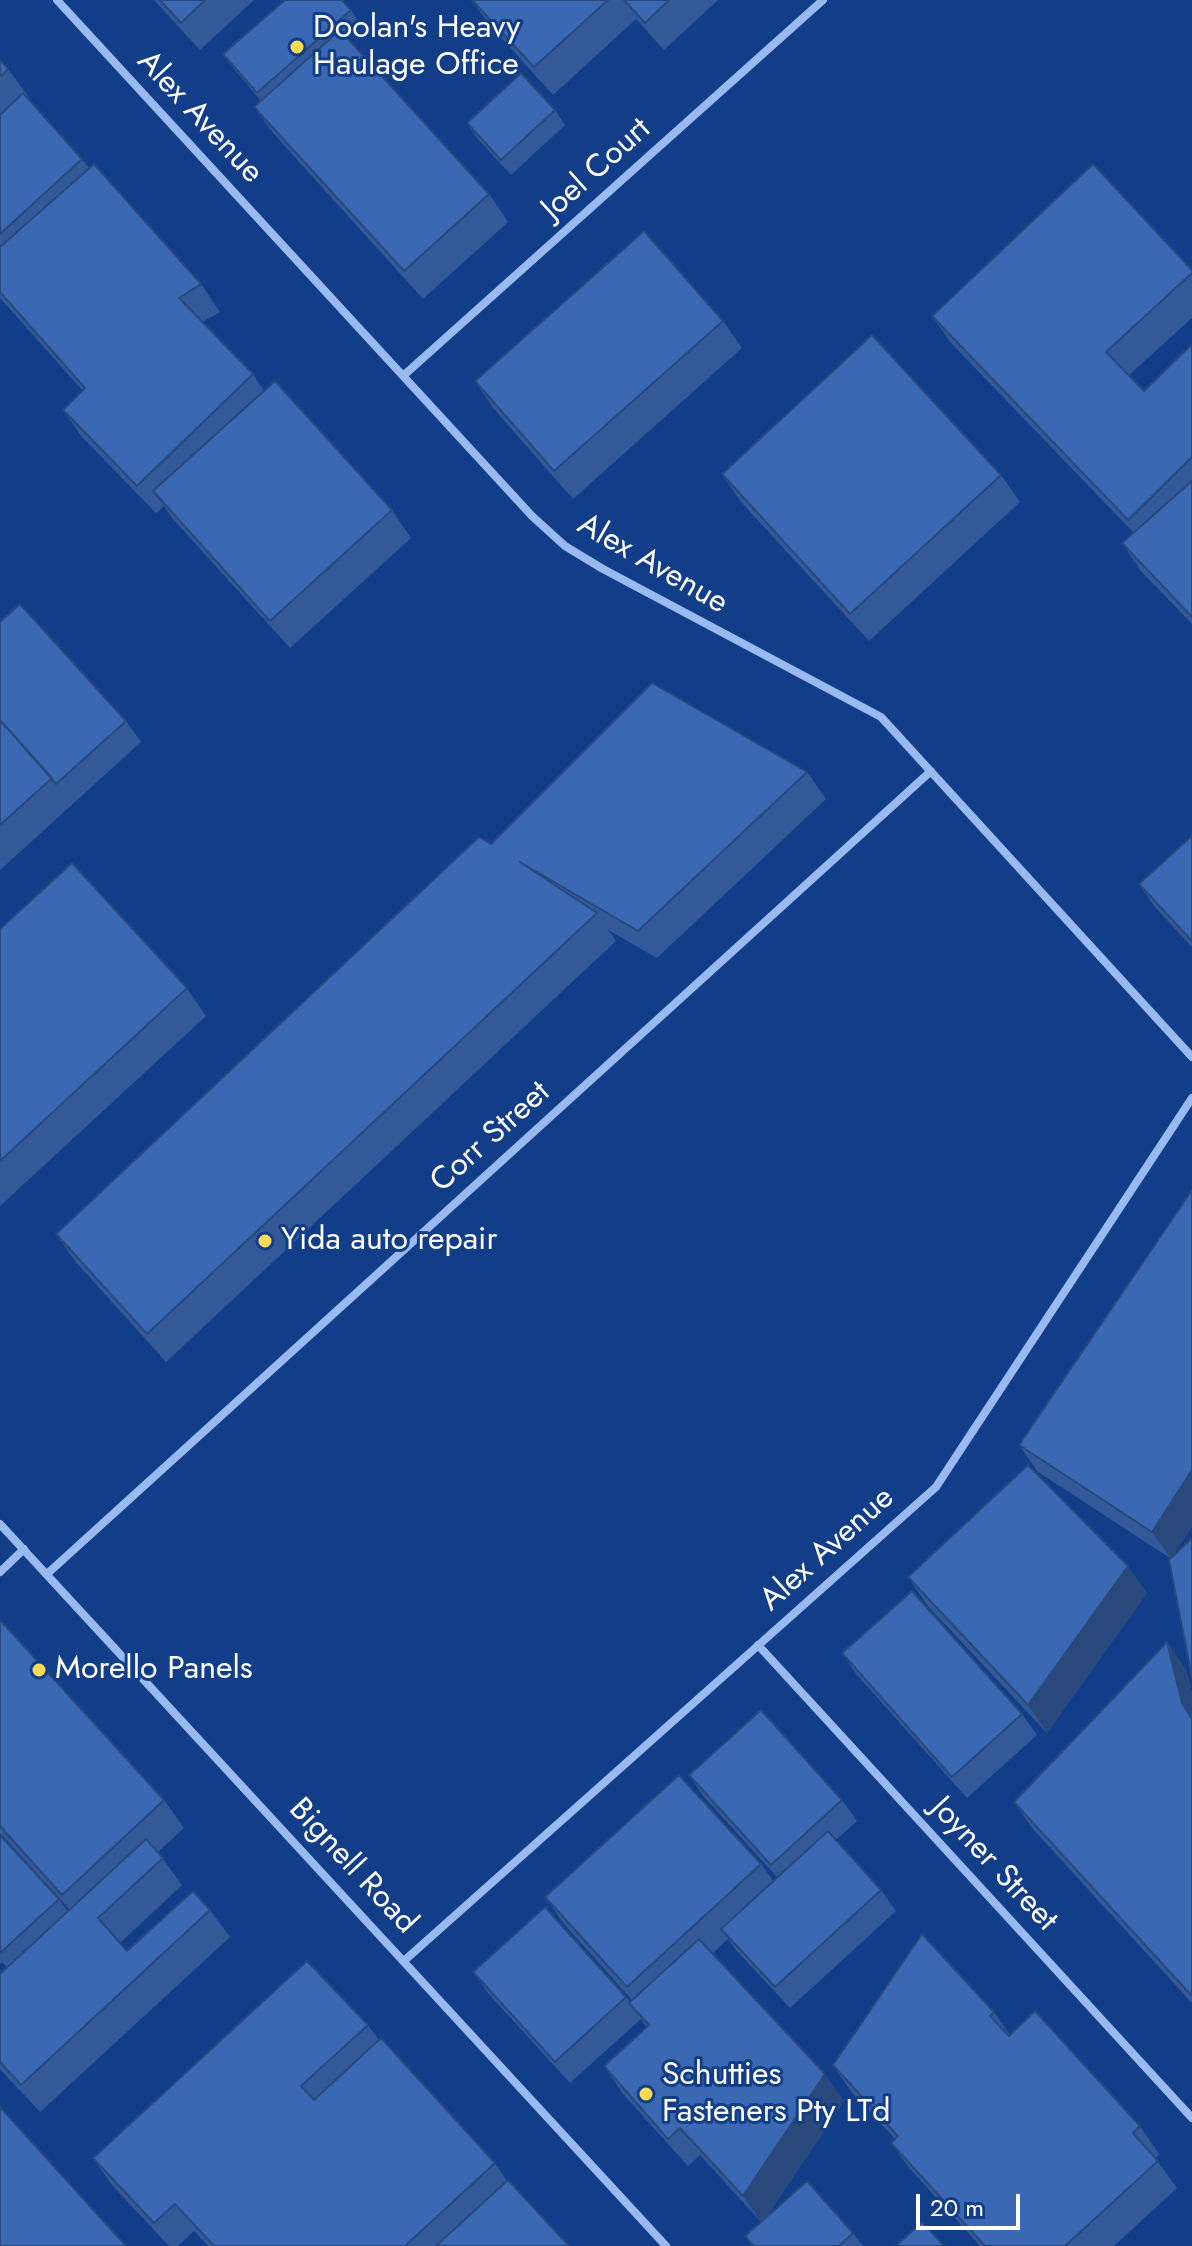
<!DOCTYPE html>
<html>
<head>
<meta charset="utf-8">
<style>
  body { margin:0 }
  #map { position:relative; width:1192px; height:2246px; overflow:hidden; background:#123e89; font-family:Jost,sans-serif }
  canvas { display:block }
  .scale { position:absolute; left:916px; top:2194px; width:104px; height:36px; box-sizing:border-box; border:4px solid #fff; border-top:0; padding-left:10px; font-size:24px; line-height:28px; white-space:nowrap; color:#fff; -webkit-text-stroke:6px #123e89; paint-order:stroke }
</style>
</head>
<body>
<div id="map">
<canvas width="1192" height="2246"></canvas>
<div class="scale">20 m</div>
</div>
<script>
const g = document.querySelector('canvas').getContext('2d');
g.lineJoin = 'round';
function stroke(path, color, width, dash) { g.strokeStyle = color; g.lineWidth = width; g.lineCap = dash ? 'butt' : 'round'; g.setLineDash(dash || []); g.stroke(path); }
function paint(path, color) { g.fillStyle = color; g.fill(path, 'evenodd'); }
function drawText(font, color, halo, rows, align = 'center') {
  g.font = font + ' Jost,sans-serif'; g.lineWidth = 6; g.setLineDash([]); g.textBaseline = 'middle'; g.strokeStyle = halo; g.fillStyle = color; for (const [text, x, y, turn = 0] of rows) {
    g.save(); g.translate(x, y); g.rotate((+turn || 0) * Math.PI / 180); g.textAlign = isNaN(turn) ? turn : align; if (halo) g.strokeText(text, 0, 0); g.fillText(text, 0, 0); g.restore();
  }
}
const minor = new Path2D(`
  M57 0 532 516 565 546 603 569 881 717 1192 1057
  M403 376 823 0
  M0 1524 666 2246
  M0 1572 24 1549
  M47 1574 931 771
  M758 1645 1192 2118
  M405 1960 936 1487 1192 1098`);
const wall = new Path2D(`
  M154 0H254L200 50Z
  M472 0H718L664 50 636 19 553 95 488 23Z
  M351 10 361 25 347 37 489 194 508 222 423 299 274 134 254 107 261 101 234 69 223 54Z
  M0 60 8 69 28 96 27 97 82 159 89 168 201 284 220 312 202 322 253 374 264 391 392 510 411 538 290 648 172 518 164 506 156 513 82 437 63 410 83 391 0 298Z
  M555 110 565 125 511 175 477 138 467 123Z
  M1192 270V318L1129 375 1144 391 1192 344V624L1141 571 1122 543 1134 533 951 343 932 316Z
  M723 321 742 348 573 499 494 409 475 381Z
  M722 474 1001 475 1020 502 869 641 741 502Z
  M0 622 126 721 141 742 0 870Z
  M807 772 826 799 657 958 608 930 616 941 166 1362 75 1261 56 1234 491 844Z
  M1192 836V947L1154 906 1139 884Z
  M0 929 187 988 206 1016 0 1206Z
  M1192 1190 1173 1556 1170 1558 1038 1472 1019 1445Z
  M908 1577 1147 1593 1047 1733 927 1605Z
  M0 1620 164 1800 184 1828 158 1852 182 1885 120 1943 127 1951 210 1910 230 1937 40 2112 0 2069V1974L7 1967 2 1962 0 1964V1835L59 1899 68 1912 70 1910 0 1833Z
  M1167 1642 1186 1670 1192 1693V2003L1033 1829 1014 1802Z
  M842 1653 1022 1714 1037 1735 967 1798 857 1675Z
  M689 1775 842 1800 857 1821 836 1840 881 1890 896 1911 790 2008 736 1950 728 1939 713 1953 844 2101 767 2216 853 2233 863 2246H752L745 2236 761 2222 700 2155 688 2166 623 2094 604 2066 646 2027 641 2019 570 2083 488 1993 473 1972 626 1997 630 2002 632 2000 564 1924 545 1897 761 1864 773 1881 777 1877 704 1797Z
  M994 2012 1010 2035 1140 2126 1159 2154 1155 2158 1177 2188 1114 2246H980L911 2170 891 2143 895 2139 852 2093 833 2065Z
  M368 2025 379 2040 495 2163 507 2181 569 2246H208L194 2231 178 2246H169L112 2185 93 2158Z`);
const shadedWall = new Path2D(`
  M1192 1470V1527L1171 1559 1152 1532Z
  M1128 1566 1147 1593 1047 1733 1028 1705Z
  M1167 1642 1186 1670 1192 1693V1719L1182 1703Z
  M825 2074 844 2101 762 2223 743 2196Z`);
const building = new Path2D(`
  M160 0H205L181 23Z
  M285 0H342L351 10 257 93 223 54Z
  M472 0H608L534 67Z
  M624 0H669L645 23Z
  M340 30 489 194 404 271 254 107Z
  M0 60 8 69 0 77Z
  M521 73 555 110 501 160 467 123Z
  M23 93 82 159 0 234V115Z
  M94 164 201 284 179 298 253 374 137 486 63 410 85 388 0 292V247Z
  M1093 164 1192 270V273L1106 352 1144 391 1192 344V457L1128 520 932 316Z
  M644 231 723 321 554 471 475 381Z
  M872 335 1001 475 850 614 722 474Z
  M275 381 392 510 270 621 153 491Z
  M1192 481V617L1122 543Z
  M20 604 126 721 56 784 0 720V622Z
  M652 683 807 772 638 931 520 862 597 913 147 1334 56 1234 479 837 491 844Z
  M0 720 52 778 0 825Z
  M1192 836V941L1139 884Z
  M72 863 187 988 0 1161V929Z
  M1192 1190V1470L1152 1532 1019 1445Z
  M1028 1465 1128 1566 1028 1705 908 1577Z
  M1192 1538V1678L1169 1560Z
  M912 1591 1022 1714 952 1777 842 1653Z
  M0 1620 164 1800 62 1895 0 1826Z
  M1167 1642 1182 1703 1192 1719V1996L1014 1802Z
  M761 1710 842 1800 771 1865 689 1775Z
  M679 1775 761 1864 627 1987 545 1897Z
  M828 1831 881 1890 775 1987 721 1929Z
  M0 1835 59 1899 0 1953Z
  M146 1839 163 1858 98 1918 127 1951 193 1891 210 1910 21 2085 0 2062V1974Z
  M545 1907 626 1997 555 2062 473 1972Z
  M922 1934 994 2012 990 2016 1009 2036 1035 2011 1140 2126 1133 2133 1158 2161 1065 2246H985L891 2143 898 2136 833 2065Z
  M699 1939 825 2074 743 2196 680 2128 668 2139 604 2066 649 2025 629 2003Z
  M307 1961 368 2025 301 2086 314 2100 381 2038 495 2163 405 2246H214L175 2204 154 2223 93 2158Z
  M0 2107 126 2246H0Z
  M508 2180 569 2246H436Z
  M807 2181 853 2233 839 2246H754L745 2236Z
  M922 2222 944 2246H896Z`);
const markers = [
  [297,47,8,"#ffda57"],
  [265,1241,8,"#ffda57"],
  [39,1670,8,"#ffda57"],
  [646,2094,8,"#ffda57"]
];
const poiNames = [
  ["Doolan's Heavy",313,29],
  ["Haulage Office",313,66],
  ["Yida auto repair",281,1241],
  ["Morello Panels",55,1670],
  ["Schutties",662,2076],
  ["Fasteners Pty LTd",662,2113]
];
const streetNames = [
  ["Alex Avenue",199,118,47],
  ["Joel Court",597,170,-42],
  ["Alex Avenue",652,565,30],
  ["Corr Street",491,1138,-42],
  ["Alex Avenue",828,1550,-42],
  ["Joyner Street",993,1865,47],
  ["Bignell Road",352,1867,47]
];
stroke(minor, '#98baf0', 8);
paint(wall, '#335999');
paint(shadedWall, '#29497d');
paint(building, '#3b68b2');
stroke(building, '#29497d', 2);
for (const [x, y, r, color] of markers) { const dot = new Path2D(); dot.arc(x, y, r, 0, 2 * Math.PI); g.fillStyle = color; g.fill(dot); stroke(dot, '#123e89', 3); }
drawText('32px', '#fff', '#123e89', poiNames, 'left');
drawText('32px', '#fff', '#123e89', streetNames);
</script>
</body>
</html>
